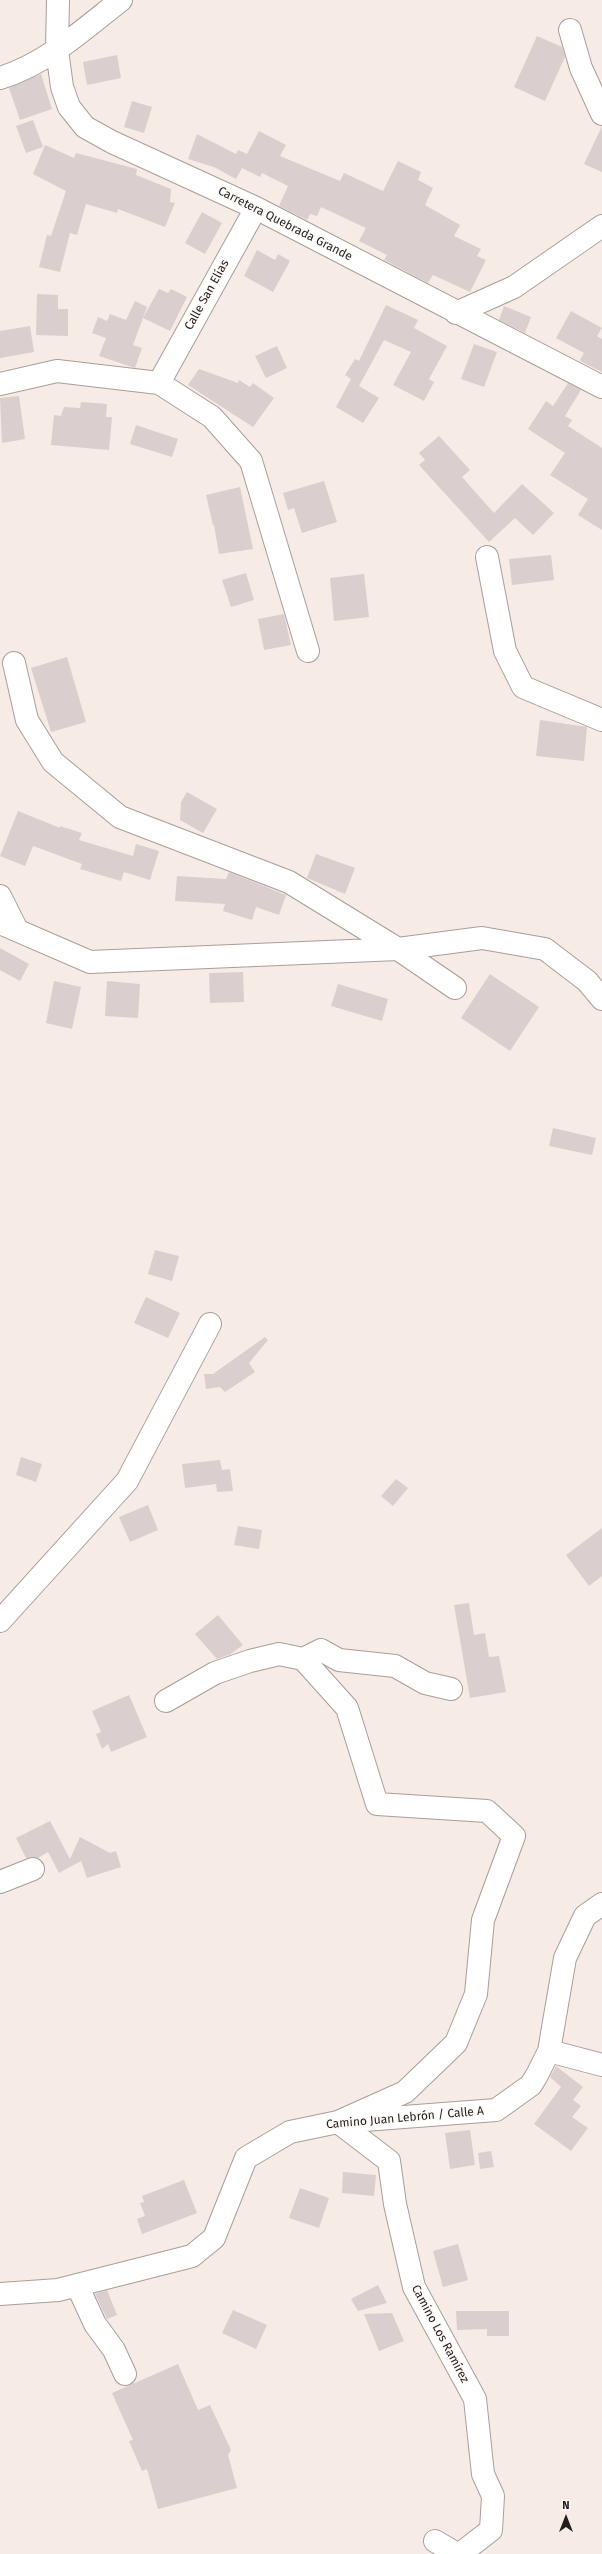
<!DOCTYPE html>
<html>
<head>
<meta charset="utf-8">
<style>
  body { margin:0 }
  #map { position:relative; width:602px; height:2554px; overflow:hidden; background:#f7ebe6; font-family:"Fira Sans",sans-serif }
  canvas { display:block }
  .north { position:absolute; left:546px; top:2498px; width:40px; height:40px; -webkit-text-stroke:3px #fffaf8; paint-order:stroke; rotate:0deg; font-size:11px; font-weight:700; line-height:16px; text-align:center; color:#221e1c }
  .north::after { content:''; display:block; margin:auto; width:14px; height:18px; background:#221e1c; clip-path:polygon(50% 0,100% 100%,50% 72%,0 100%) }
</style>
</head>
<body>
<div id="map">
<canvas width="602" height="2554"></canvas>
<div class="north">N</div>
</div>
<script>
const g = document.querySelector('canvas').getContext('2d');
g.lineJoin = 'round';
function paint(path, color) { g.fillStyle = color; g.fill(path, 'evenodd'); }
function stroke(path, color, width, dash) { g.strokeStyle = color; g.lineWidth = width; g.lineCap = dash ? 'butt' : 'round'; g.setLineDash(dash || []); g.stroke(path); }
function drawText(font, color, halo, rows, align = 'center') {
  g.font = font + ' "Fira Sans",sans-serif'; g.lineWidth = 3.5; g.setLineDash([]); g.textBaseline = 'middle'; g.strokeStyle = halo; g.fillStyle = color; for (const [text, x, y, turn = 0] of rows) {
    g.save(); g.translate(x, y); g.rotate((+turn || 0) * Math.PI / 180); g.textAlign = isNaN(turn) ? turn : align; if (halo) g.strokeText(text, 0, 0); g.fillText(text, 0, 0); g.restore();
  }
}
const building = new Path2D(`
  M537 36 562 47 565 57 545 101 514 87Z
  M117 55 121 78 87 85 83 62Z
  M41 74 52 109 20 120 9 88Z
  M132 101 152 107 144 133 124 127Z
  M33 120 43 147 26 153 16 126Z
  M602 126V172L584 164Z
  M259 131 286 145 280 156 340 181 344 173 383 191 398 161 421 172 418 180 433 188 425 205 460 225 454 236 481 249 477 256 486 260 470 292 433 275 428 283 384 260 387 255 359 241 366 228 321 207 317 216 310 214 307 220 279 206 288 186 262 173 260 177 242 168 236 179 214 167 188 159 197 134 236 154 238 150 247 154Z
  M45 145 74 158 76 153 137 169 136 175 171 189 170 202 175 203 165 227 118 209 117 213 86 204 77 235 70 233 60 272 39 267 47 235 51 236 66 191 33 174Z
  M202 212 222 223 205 254 185 243Z
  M257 250 275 260 278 254 290 261 273 292 244 276Z
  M159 289 168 293 171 289 187 297 170 331 143 318Z
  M37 294 58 295V309H68V336L36 335Z
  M135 301 147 307 133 345 142 348 135 368 99 356 106 338 92 333 98 317 107 321 110 314 126 320Z
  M386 305 418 320 414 328 447 346 429 379 434 382 424 401 393 385 411 352 384 340 359 386 379 398 363 423 336 407 351 379 345 375 355 359 359 361Z
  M504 306 531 317 525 333 499 320Z
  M571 311 602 328 597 336 602 339V372L582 362 580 360 584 353 556 338Z
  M30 326 34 352 0 358V331Z
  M474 344 497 352 484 387 461 379Z
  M277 346 287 368 266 378 255 356Z
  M199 369 238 383 239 380 250 387 253 383 274 398 253 427 188 385Z
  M568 383 581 390 565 416 572 420 568 426 602 448V530L578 515 588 499 550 475 565 453 528 429 546 401 553 406Z
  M19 396 25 439 2 443 0 398Z
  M81 402 107 404 106 417H112L109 450 51 445 54 415 61 416 64 407 80 408Z
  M136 425 178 439 172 457 130 444Z
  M439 436 470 470 462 477 494 513 522 484 554 513 533 535 515 518 489 542 419 465 425 460 419 453Z
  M324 481 337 522 302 533 294 508 288 510 283 493Z
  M240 487 253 549 219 554 214 525H213L206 495Z
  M551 555 554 580 512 585 509 559Z
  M246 573 254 600 231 607 222 580Z
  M364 574 369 617 334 621 330 578Z
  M284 614 291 645 264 650 258 619Z
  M67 657 86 722 51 732 31 668Z
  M540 720 587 727 584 761 536 756Z
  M187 792 217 809 203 833 180 820 181 802Z
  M18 811 60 828V826L82 833 79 840 133 856 136 844 159 851 150 880 124 872 121 881 80 869 82 864 33 846 25 866 0 856Z
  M316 854 355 868 345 894 307 878Z
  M229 872 286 895 279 915 256 907 252 920 223 911 225 904 175 901 177 876 226 879Z
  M0 948 29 964 20 981 0 970Z
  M243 972 244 1002 210 1003 209 973Z
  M490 974 539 1007 510 1051 461 1018Z
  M54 981 81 987 72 1029 46 1023Z
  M107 981 140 984 138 1018 105 1016Z
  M338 984 388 999 382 1021 331 1006Z
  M553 1128 596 1138 592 1155 549 1146Z
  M155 1250 179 1256 172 1281 148 1274Z
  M146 1297 180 1313 168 1338 134 1323Z
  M265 1337 268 1340 249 1363 255 1372 225 1392 220 1387 206 1389 204 1374H213Z
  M21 1457 42 1464 36 1482 16 1475Z
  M220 1460 222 1470 230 1469 233 1491 217 1492 216 1484 185 1488 182 1464Z
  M396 1479 408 1488 393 1506 381 1496Z
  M148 1505 158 1530 130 1542 119 1517Z
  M238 1526 262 1530 259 1549 234 1545Z
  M602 1528V1576L589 1586 566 1555Z
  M469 1603 474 1635 485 1633 489 1657 499 1656 506 1692 470 1698 454 1605Z
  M218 1615 243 1645 231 1654 217 1659 195 1634Z
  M129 1695 147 1737 111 1752 108 1744 102 1749 96 1734 101 1732 92 1711Z
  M50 1821 70 1859 80 1837 110 1853 116 1851 121 1867 87 1878 81 1861 59 1873 48 1852 38 1858H26L16 1838Z
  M556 2066 583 2087 573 2100 581 2106 572 2117 588 2128 571 2151 534 2124 561 2087 550 2077Z
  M470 2130 475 2165 450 2169 445 2133Z
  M491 2151 494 2167 480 2169 478 2153Z
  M343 2172 376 2175 374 2196 342 2193Z
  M184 2180 197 2213 142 2234 137 2219 145 2216 140 2203 144 2202 142 2196Z
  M300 2188 329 2198 319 2228 289 2218Z
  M458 2244 468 2280 443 2287 433 2251Z
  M378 2285 387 2303 358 2311 351 2299Z
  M107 2290 117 2315 107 2319 95 2294Z
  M233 2310 267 2325 256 2349 222 2333Z
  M456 2311H509V2336H487V2329L457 2330Z
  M392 2313 404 2341 379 2351 364 2314Z
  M178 2364 198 2410 210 2405 231 2450 228 2455 237 2488 158 2509 147 2469 142 2471 129 2441 133 2440 112 2393Z`);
const minor = new Path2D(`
  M58 0 57 50 62 87 69 107 85 127 112 142 256 208 602 387
  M570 30 581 68 602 114
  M0 78C46 64 84 29 121 0
  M456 313 514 287 602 226
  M159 383 256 208
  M0 384 57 371 159 383 212 417 251 461 308 651
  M487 557 505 651 523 687 602 720
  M14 663 27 720 53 762 120 817 289 882 398 949 482 938 545 949 587 981 602 999
  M0 896 17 930
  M0 923 90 962 398 949 455 988
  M0 1621 127 1481 210 1324
  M303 1659 321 1650 339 1660 395 1666 425 1683 451 1689
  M166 1701 215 1673 250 1661 279 1654 303 1659 347 1708 377 1804 487 1811 514 1836 483 1920 476 1994 456 2043 405 2092 338 2122 389 2161 395 2204 414 2287 475 2399 483 2474 493 2496 491 2530 460 2554
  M0 1882 33 1869
  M549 2051 602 2065
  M77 2285 95 2324 114 2350 125 2374
  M0 2294 58 2290 192 2256 214 2238 246 2158 290 2132 338 2122 496 2110 531 2085 537 2075 549 2051 565 1958 585 1916 602 1904
  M435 2541 457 2554`);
const streetNames = [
  ["Carretera Quebrada Grande",285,224,27],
  ["Calle San Elías",207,295,-61],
  ["Camino Juan Lebrón / Calle A",405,2118,-5],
  ["Camino Los Ramírez",440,2334,62]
];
paint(building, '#dbcece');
stroke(minor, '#a99e99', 24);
stroke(minor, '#fff', 22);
drawText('12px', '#221e1c', '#fffaf8', streetNames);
</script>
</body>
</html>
